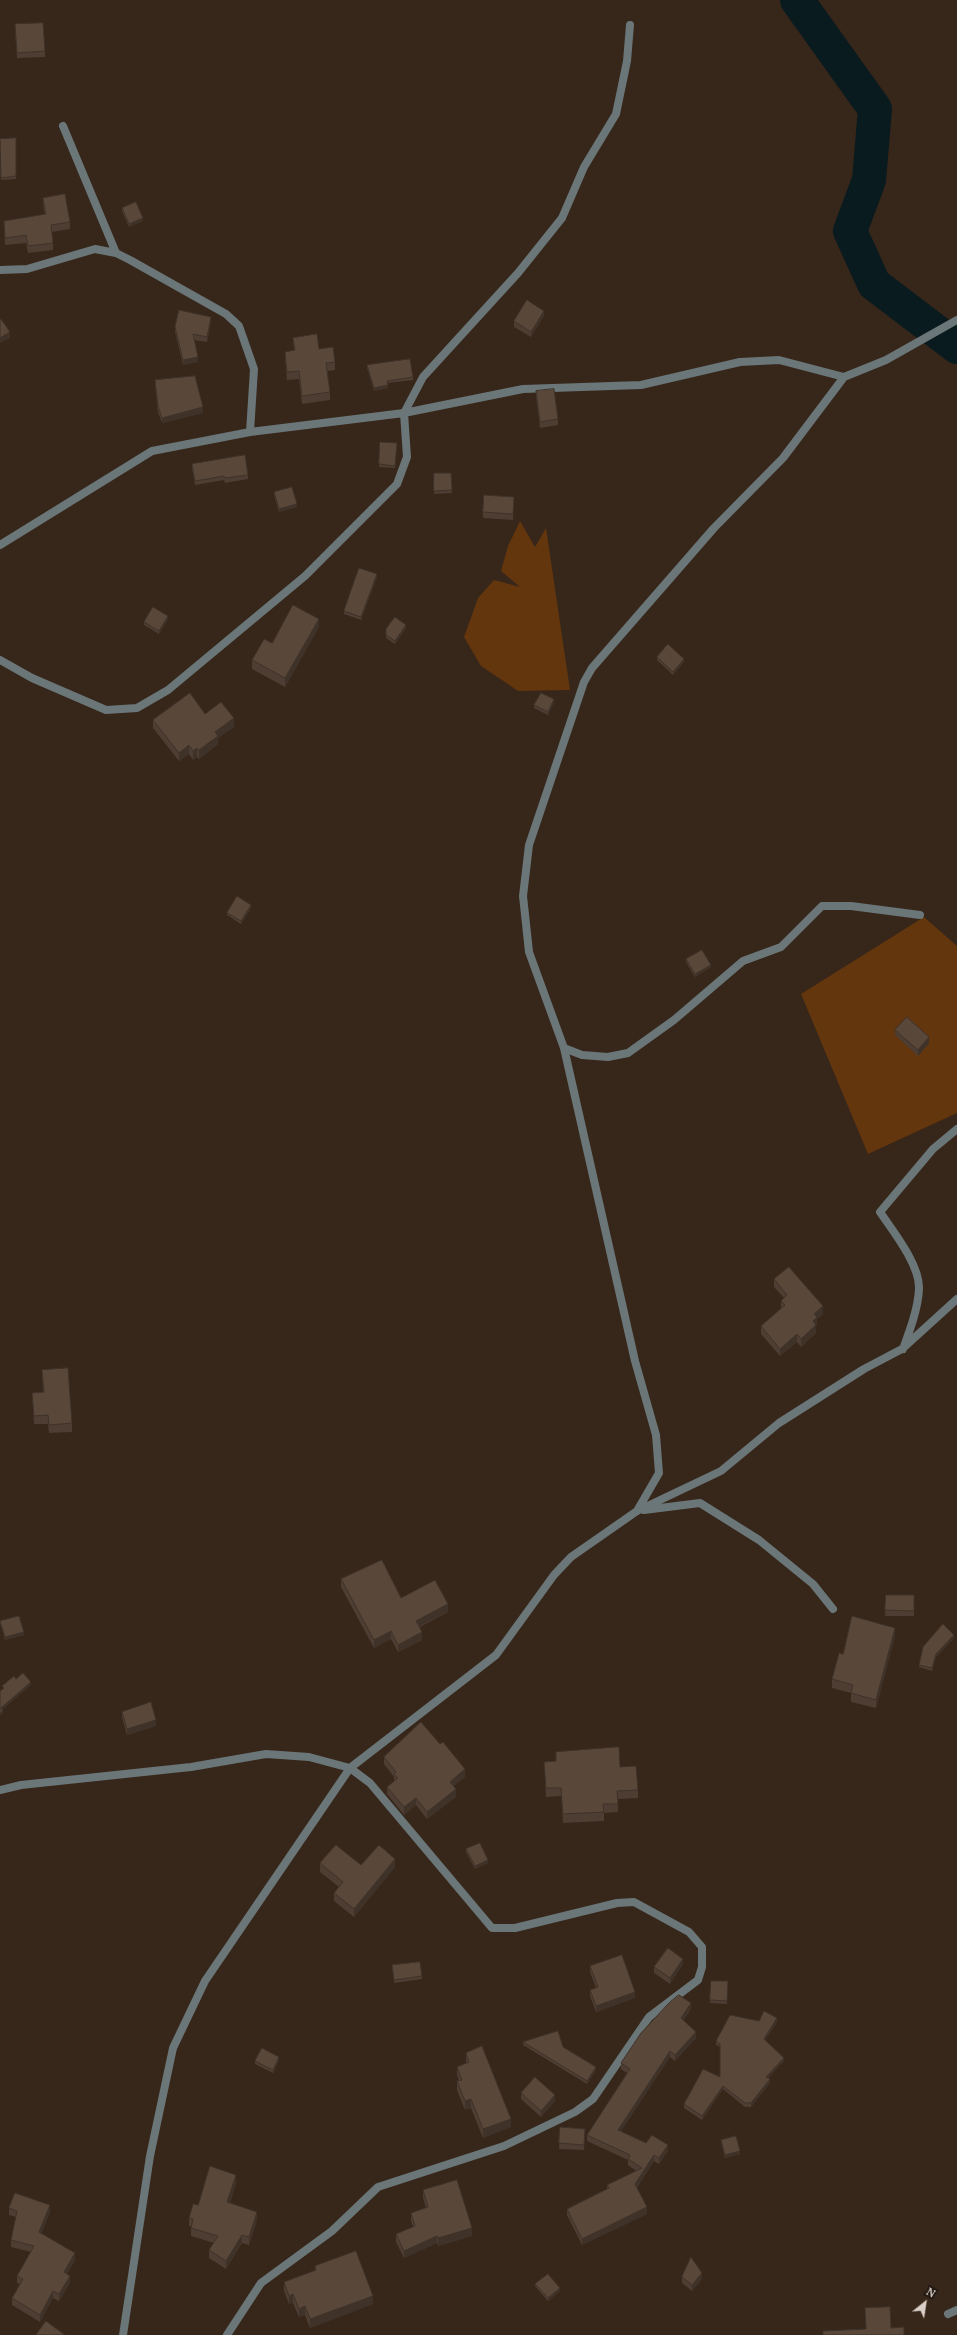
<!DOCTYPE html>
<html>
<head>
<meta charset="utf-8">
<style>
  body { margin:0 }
  #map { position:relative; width:957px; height:2335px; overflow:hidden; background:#37261a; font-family:"PT Serif",serif }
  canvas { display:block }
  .north { position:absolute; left:905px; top:2283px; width:40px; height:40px; -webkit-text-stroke:3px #19110c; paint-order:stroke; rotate:30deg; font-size:11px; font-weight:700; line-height:16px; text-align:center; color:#dbd0c8 }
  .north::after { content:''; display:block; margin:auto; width:14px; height:18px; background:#dbd0c8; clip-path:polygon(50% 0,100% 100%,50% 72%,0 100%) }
</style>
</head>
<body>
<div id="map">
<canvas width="957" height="2335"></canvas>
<div class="north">N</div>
</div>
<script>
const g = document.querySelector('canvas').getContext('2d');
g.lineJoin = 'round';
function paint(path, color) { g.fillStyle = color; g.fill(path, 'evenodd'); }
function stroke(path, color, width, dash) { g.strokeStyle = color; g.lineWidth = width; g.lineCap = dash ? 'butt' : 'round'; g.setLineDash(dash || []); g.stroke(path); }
const green = new Path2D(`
  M520 521 535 547 546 528 570 690 518 691 481 666 464 637 478 598 494 580 520 587 501 571 508 546Z
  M924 917 957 946V1113L868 1154 801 994Z`);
const river = new Path2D(`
  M797 0 875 109 869 180 850 231 874 284 957 347`);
const minor = new Path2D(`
  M63 126 116 253
  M0 270 27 269 95 249 116 253 130 260 226 314 239 326 254 369 250 432
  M0 545 152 451 250 432 404 413 523 389 641 385 740 362 779 360 844 377
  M0 660 32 678 106 710 137 708 168 690 305 576 397 484 407 457 404 413 423 377 518 273 562 218 584 167 616 114 627 61 630 25
  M564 1048 582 1055 608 1057 628 1053 674 1020 743 961 781 947 822 906H851L920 915
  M903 1349C910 1330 918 1309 919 1289 920 1265 893 1231 880 1212L933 1149 957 1129
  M644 1510 700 1503 759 1540 813 1584 833 1609
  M637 1511 659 1473 656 1435 635 1361 564 1048 529 952 523 896 529 845 584 682 592 668 714 528 783 458 844 377 886 360 957 320
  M0 1790 21 1785 191 1767 266 1754 309 1757 350 1768 370 1783 492 1928H515L617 1903 634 1902 689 1932 702 1947V1967L698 1980 649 2017 593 2099 575 2112 504 2146 378 2187 332 2231 261 2283 227 2335
  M948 2314 957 2310
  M123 2335 150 2156 173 2048 205 1981 350 1768 496 1655 554 1575 571 1557 637 1511 721 1471 779 1423 864 1369 902 1349 957 1299`);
const wall = new Path2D(`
  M15 29 45 51V57L17 58Z
  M16 138V179L1 180 0 173Z
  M43 198 70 222V229L52 232 53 243V250L28 253 26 243 5 245 4 221 45 215 43 205Z
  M122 208 143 221 129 227 122 211Z
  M544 316 531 337 514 327V321Z
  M211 322 207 342 194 340 198 362 183 365 175 332V327Z
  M293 338 319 349 335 362V370L327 371 330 392V400L302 404 299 379 287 380 285 360V352L294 351Z
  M367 365 413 377V380L388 383V388L374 391 367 368Z
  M155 380 203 413 162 423 158 412 155 386Z
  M536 391 558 419V425L540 428 536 397Z
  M380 442 397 443 395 468 379 467Z
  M192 464 248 475V479L225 483 224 480 195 485 192 469Z
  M434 473H451L452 493 434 494Z
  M274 492 297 507 279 512 274 495Z
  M514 503 513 520 483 518V512Z
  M377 577 361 620 344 614V611Z
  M168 619 159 634 144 625V622Z
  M319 627 285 687 252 669V660L272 643Z
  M406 628 395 644 386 638V629Z
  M657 657 684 662 673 675 657 660Z
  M554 702 548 715 534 708V705Z
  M205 714 234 727 218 738V744L199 759 197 757 193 760 189 754 179 761 153 728V720Z
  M251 908 241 924 227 915V913Z
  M686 959 711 967 695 977 686 962Z
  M895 1030 929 1043 918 1056 895 1035Z
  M774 1279 823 1314 817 1319V1325L816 1326V1333L801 1347 797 1342 780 1356 761 1334V1326L781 1309V1301L784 1298 774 1287Z
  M42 1370 72 1423V1432L49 1433 48 1424H34L32 1393 43 1392Z
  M341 1579 401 1598 448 1612 420 1627 422 1640 398 1652 391 1639 374 1648 341 1587Z
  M886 1595H914V1616H885Z
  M0 1621 24 1635 5 1640 0 1623Z
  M895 1636 876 1708 851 1702V1693L832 1688V1679L843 1654Z
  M954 1638 936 1657 932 1671 919 1667V1665Z
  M122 1712 156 1726 127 1735 122 1717Z
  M556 1752 620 1767 638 1790V1798L618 1799V1812L604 1813V1821L563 1823 561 1796 546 1797 544 1762 556 1761Z
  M384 1757 465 1777 453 1786 456 1797 427 1819 416 1805 404 1815 387 1794V1787L394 1781V1777L384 1764Z
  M466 1849 488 1863 475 1869 466 1852Z
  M320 1863 361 1865 395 1867 354 1917 334 1901V1893L339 1887 320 1872Z
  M683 1964 670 1984 654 1973V1967Z
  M392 1965 422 1976V1979L394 1983Z
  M590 1966 635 1998 596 2012 590 1996V1990L596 1988 590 1972Z
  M711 1981H728L727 2004 710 2003Z
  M691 2009 683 2021 696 2038 675 2061 670 2057 621 2131 646 2143 668 2151 659 2164 654 2161 637 2188 647 2214 582 2245 567 2215V2209L607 2189V2185L636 2171 628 2165V2160L587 2141V2135L627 2073 621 2069V2063Z
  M759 2021 777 2022 765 2040 784 2061 768 2078 770 2083 751 2107H745L723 2089 702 2120 684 2108V2104L720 2077V2047L716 2045V2041Z
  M523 2042 563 2047 596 2070 587 2084 523 2045Z
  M466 2053 511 2127 483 2138 471 2108 465 2110 457 2090V2081H459L457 2075V2067L466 2063Z
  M279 2060 273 2073 255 2064V2061Z
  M521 2093 555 2101 541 2117 521 2099Z
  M560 2127 585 2129 584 2150 559 2149Z
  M721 2140 740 2154 725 2158 721 2143Z
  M236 2183 230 2203 257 2220 249 2245 242 2243 226 2269 209 2258V2250L214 2243 191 2236V2226H189V2218L198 2205Z
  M423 2190 472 2236 438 2246 437 2243 404 2258 396 2242V2234L413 2227 411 2221V2213L426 2208 423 2198Z
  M9 2208 50 2212 41 2234 75 2260 67 2274 70 2283 59 2301 53 2298 40 2322 12 2305V2298L20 2284 17 2283V2276L31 2252 11 2247V2240L16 2217 9 2215Z
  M315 2266 373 2304 310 2328 305 2315 299 2317 293 2303 289 2304 284 2291V2282L315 2271Z
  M682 2277 702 2279 692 2291 682 2283Z
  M535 2284 560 2291 548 2301 535 2286Z`);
const shadedWall = new Path2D(`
  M143 218V221L129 227V224Z
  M544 311V316L531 337V332Z
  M211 317V322L207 342V337Z
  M10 332V338L0 343V338Z
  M198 357V362L183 365V360Z
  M388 385V388L374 391V388Z
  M203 407V413L162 423V418Z
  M297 504V507L279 512V509Z
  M377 574V577L361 620V617Z
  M168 616V619L159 634V631Z
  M319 619V627L285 687V678Z
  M406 625V628L395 644V641Z
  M684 659V662L673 675V672Z
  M554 699V702L548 715V712Z
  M234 718V727L218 738V744L199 759V750L215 732Z
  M189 745V754L179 761V753Z
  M197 748V757L193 760V751Z
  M251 905V908L241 924V921Z
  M711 965V967L695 977V974Z
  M929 1037V1043L918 1056V1050Z
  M823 1306V1314L817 1319V1325L816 1326V1333L801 1347V1339L813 1321 814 1314Z
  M797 1334V1342L780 1356V1349Z
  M448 1604V1612L416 1628V1621Z
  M895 1628V1636L876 1708V1700Z
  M391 1631V1639L374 1648V1640Z
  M24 1632V1635L5 1640V1637Z
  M422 1632V1640L398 1652V1645Z
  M954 1635V1638L936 1657 932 1671V1668L936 1654Z
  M31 1682V1685L1 1711V1708Z
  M3 1711V1713L0 1716V1713Z
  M156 1720V1726L127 1735V1729Z
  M465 1769V1777L450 1789V1782Z
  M456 1789V1797L427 1819V1812Z
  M416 1798V1805L404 1815V1807Z
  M395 1859V1867L354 1917V1909Z
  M488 1860V1863L475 1869V1866Z
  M683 1959V1964L670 1984V1978Z
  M635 1992V1998L596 2012V2006Z
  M691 2003V2009L681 2025V2018Z
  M777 2018V2022L764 2042V2039Z
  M696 2032V2038L675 2061V2055Z
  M670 2051V2057L618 2136V2130Z
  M279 2057V2060L273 2073V2070Z
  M784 2058V2061L766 2080V2077Z
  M596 2067V2070L587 2084V2081Z
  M770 2079V2083L751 2107V2103Z
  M723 2086V2089L702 2120V2116Z
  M555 2095V2101L541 2117V2111Z
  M471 2099V2108L465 2110V2101Z
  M511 2119V2127L483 2138V2129Z
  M668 2145V2151L659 2164V2158Z
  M740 2151V2154L725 2158V2155Z
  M654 2155V2161L635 2191V2184Z
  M236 2175V2183L227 2210V2202Z
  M50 2205V2212L39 2239V2232Z
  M647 2207V2214L582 2245V2239Z
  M257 2212V2220L249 2245V2237Z
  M472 2228V2236L438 2246V2238Z
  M242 2235V2243L226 2269V2261Z
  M437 2236V2243L404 2258V2251Z
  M75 2253V2260L64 2279V2272Z
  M702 2273V2279L692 2291V2285Z
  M70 2276V2283L59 2301V2294Z
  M560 2288V2291L548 2301V2298Z
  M53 2291V2298L40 2322V2315Z
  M293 2294V2303L289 2304V2296Z
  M373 2296V2304L310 2328V2319Z
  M305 2306V2315L299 2317V2309Z`);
const building = new Path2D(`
  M43 23 45 51 17 53 15 24Z
  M16 138V176L1 178 0 139Z
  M65 194 70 222 51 225 53 243 28 246 26 235 5 238 4 221 46 214 43 198Z
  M136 202 143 218 129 224 122 208Z
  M527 300 544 311 531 332 514 321Z
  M179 310 211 317 207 337 193 334 198 357 183 360 175 327Z
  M1 319 10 332 0 338V320Z
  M317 334 319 349 333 347 335 362 326 363 330 392 302 396 299 371 287 372 285 352 295 350 293 338Z
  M410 359 413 377 387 381 388 385 374 388 367 365Z
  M195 376 203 407 162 418 158 406 155 380Z
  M554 389 558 419 540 422 536 391Z
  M380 442 397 443 395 466 379 464Z
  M245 455 248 475 225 478 224 476 195 481 192 464Z
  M434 473H451L452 490 434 491Z
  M292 487 297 504 279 509 274 492Z
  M484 495 514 497 513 514 483 512Z
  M359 568 377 574 361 617 344 611Z
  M293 605 319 619 285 678 252 660 264 639 272 643Z
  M153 607 168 616 159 631 144 622Z
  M395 617 406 625 395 641 386 635V629Z
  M668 644 684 659 673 672 657 657Z
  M190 693 205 714 221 702 234 718 215 732 218 736 199 750 197 748 193 751 189 745 179 753 153 720Z
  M541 693 554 699 548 712 534 705Z
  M237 896 251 905 241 921 227 913Z
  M702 950 711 965 695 974 686 959Z
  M907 1017 929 1037 918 1050 895 1030Z
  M789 1267 823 1306 814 1314 817 1317 813 1321 816 1325 801 1339 797 1334 780 1349 761 1326 785 1305 781 1301 787 1295 774 1279Z
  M68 1368 72 1423 49 1425 48 1415 34 1416 32 1393 44 1392 42 1370Z
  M382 1560 401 1598 435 1580 448 1604 416 1621 422 1632 398 1645 391 1631 374 1640 341 1579Z
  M886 1595H914V1611L885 1610Z
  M19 1616 24 1632 5 1637 0 1621Z
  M852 1616 895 1628 876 1700 851 1693 853 1685 832 1679 839 1653 843 1654Z
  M943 1624 954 1635 936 1654 932 1668 919 1665 923 1647Z
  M23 1673 31 1682 1 1708 3 1711 0 1713V1691L4 1688 2 1686 14 1676 16 1679Z
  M151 1702 156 1720 127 1729 122 1712Z
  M421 1722 440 1744 443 1742 465 1769 450 1782 456 1789 427 1812 416 1798 404 1807 387 1787 398 1778 394 1774 396 1772 384 1757Z
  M619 1747 620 1767 636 1766 638 1790 617 1791 618 1804H603L604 1812 563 1814 561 1788H546L544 1762 556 1761V1752Z
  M480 1843 488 1860 475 1866 466 1849Z
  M336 1845 361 1865 379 1845 395 1859 354 1909 334 1893 343 1882 320 1863Z
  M668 1948 683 1959 670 1978 654 1967Z
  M622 1955 635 1992 596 2006 590 1990 598 1987 590 1966Z
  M420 1962 422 1976 394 1980 392 1965Z
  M711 1981H728L727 2001 710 2000Z
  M679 1995 691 2003 681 2018 696 2032 675 2055 670 2051 618 2130 646 2143 652 2135 668 2145 659 2158 654 2155 635 2184 647 2207 582 2239 567 2209 609 2188 607 2185 642 2168 628 2159 630 2155 587 2135 630 2069 621 2063 641 2033 669 2003Z
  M764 2011 777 2018 764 2039 784 2058 766 2077 770 2079 751 2103H745L723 2086 702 2116 684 2104 703 2069 720 2077V2044L716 2041 730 2015 759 2021Z
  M558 2031 563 2047 596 2067 587 2081 523 2042Z
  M482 2046 511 2119 483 2129 471 2099 465 2101 457 2081 462 2080 457 2067 469 2062 466 2053Z
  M262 2048 279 2057 273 2070 255 2061Z
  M535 2077 555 2095 541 2111 521 2093Z
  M560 2127 585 2129 584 2145 559 2143Z
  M736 2136 740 2151 725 2155 721 2140Z
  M210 2166 236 2175 227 2202 257 2212 249 2237 242 2235 226 2261 209 2250 218 2236 191 2228 193 2219 189 2218 193 2204 198 2205Z
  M457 2180 472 2228 438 2238 437 2236 404 2251 396 2234 415 2226 411 2213 428 2207 423 2190Z
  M15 2193 50 2205 39 2232 75 2253 64 2272 70 2276 59 2294 53 2291 40 2315 12 2298 23 2279 17 2276 34 2246 11 2240 17 2211 9 2208Z
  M356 2251 373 2296 310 2319 305 2306 299 2309 293 2294 289 2296 284 2282 316 2270 315 2266Z
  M691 2257 702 2273 692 2285 682 2277Z
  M548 2274 560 2288 548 2298 535 2284Z
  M890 2307 891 2328 904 2327V2335H823V2331L866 2329 865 2308Z
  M46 2321 65 2335H36Z`);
paint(green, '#63360d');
stroke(river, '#091b1e', 34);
stroke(minor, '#6a7678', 8);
paint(wall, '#4d3d32');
paint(shadedWall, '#3e3229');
paint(building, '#59473a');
stroke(building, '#3e3229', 1);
</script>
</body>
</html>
